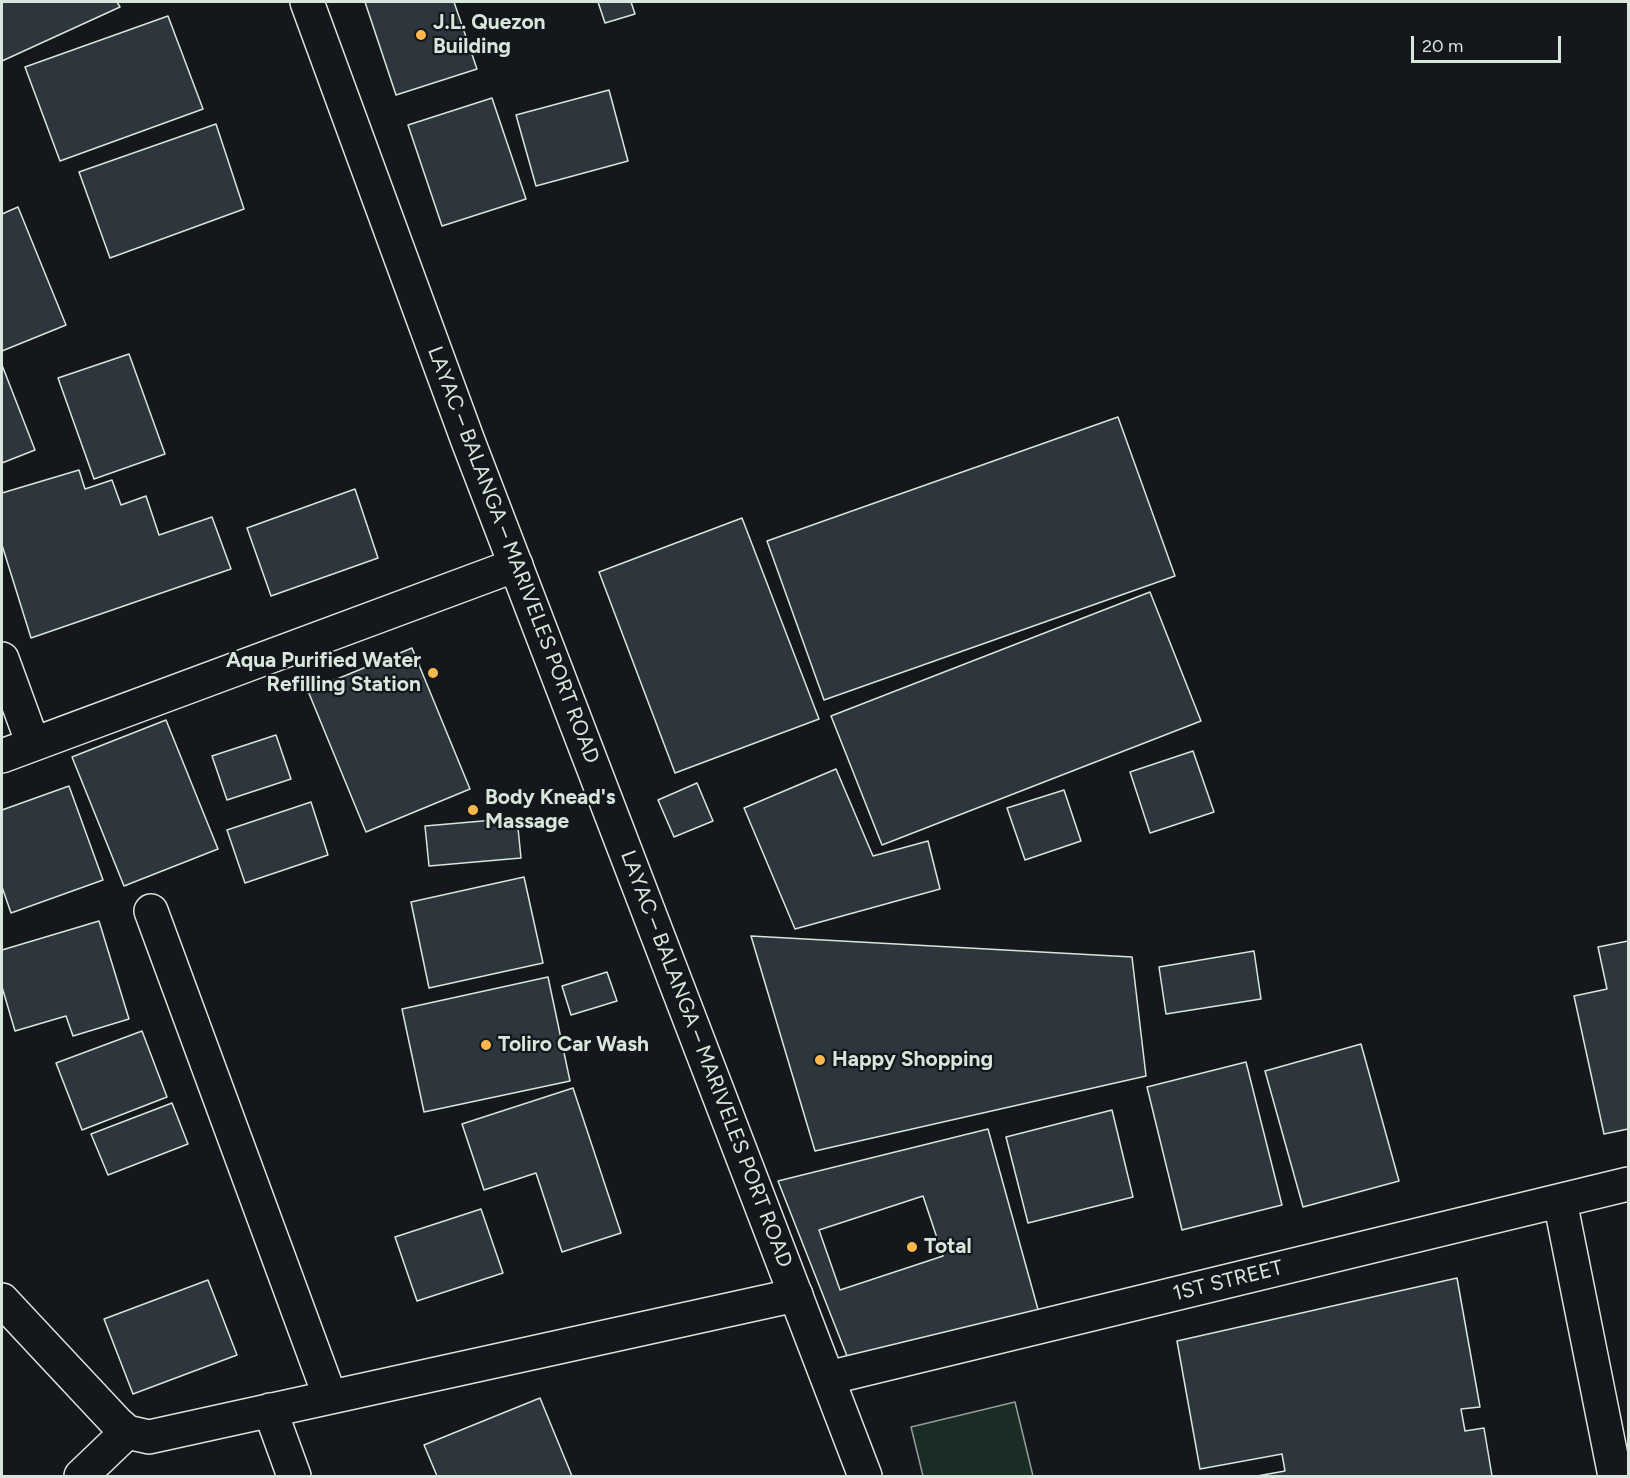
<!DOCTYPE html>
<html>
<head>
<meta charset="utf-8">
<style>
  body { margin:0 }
  #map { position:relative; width:1630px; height:1478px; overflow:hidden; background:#14181c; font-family:Figtree,sans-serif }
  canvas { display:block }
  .frame { position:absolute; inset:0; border:3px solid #d8e6dc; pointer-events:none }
  .scale { position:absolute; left:1411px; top:36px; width:150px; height:27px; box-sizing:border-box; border:3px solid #d8e6dc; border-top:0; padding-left:8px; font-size:18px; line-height:21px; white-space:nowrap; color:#d8e6dc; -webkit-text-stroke:4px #14181c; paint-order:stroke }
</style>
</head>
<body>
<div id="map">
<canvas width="1630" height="1478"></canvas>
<div class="frame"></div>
<div class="scale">20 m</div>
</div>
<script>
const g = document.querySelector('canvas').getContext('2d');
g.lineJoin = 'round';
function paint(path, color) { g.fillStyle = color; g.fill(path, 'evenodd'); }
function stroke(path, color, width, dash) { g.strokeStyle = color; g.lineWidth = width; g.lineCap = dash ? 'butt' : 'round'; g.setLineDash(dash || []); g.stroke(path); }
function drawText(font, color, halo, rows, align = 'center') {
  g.font = font + ' Figtree,sans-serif'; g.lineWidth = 4.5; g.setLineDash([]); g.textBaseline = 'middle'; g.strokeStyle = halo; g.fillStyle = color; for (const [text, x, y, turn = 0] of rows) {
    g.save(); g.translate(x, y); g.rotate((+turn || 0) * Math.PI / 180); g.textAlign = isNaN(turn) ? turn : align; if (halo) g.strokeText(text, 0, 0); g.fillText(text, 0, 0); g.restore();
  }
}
const green = new Path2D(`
  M1015 1402 1033 1476H923L911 1427Z`);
const building = new Path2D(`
  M2 2H117L120 7 2 61Z
  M365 2H454L477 69 396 95Z
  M598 2H631L635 14 605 23Z
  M168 16 203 109 60 161 25 67Z
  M609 90 628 161 536 186 516 115Z
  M492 98 526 199 442 226 408 125Z
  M216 124 244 209 110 258 79 172Z
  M18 207 66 325 2 351V214Z
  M129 354 165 454 94 479 58 378Z
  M2 365 35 450 2 463Z
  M1118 417 1175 576 824 700 767 541Z
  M79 470 85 489 112 480 121 505 146 496 159 535 212 517 231 569 31 638 2 545V493Z
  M355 489 378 558 271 596 247 528Z
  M742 518 819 719 675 773 599 572Z
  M1150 592 1201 721 882 845 831 716Z
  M412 648 470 789 366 832 308 691Z
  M166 720 218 849 124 886 72 757Z
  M276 735 291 779 227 800 212 756Z
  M1193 751 1214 812 1150 833 1130 772Z
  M836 769 873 856 928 841 940 889 795 929 744 808Z
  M697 783 713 821 674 837 658 800Z
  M69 786 103 880 11 913 2 887V810Z
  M1064 790 1081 841 1025 860 1007 808Z
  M311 802 328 855 245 883 227 830Z
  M517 818 521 858 429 866 425 826Z
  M524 877 543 963 429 988 411 902Z
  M99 921 129 1019 73 1036 66 1016 15 1031 2 987V950Z
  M751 936 1132 957 1146 1076 815 1151Z
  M1628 941V1129L1604 1134 1574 996 1607 989 1598 947Z
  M1254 951 1261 999 1166 1014 1159 967Z
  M607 972 617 1001 571 1015 562 986Z
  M548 977 570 1081 424 1112 402 1009Z
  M142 1031 167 1097 82 1130 56 1063Z
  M1361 1044 1399 1181 1303 1207 1265 1071Z
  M1246 1062 1282 1205 1182 1230 1147 1087Z
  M573 1088 621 1233 562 1252 536 1173 484 1190 462 1124Z
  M172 1103 188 1144 108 1175 91 1134Z
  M1112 1110 1133 1197 1028 1223 1006 1137Z
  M988 1129 1039 1313 847 1356 778 1181Z
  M923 1196 943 1256 840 1290 819 1230Z
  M481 1209 503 1273 417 1301 395 1237Z
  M1457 1278 1480 1407 1461 1409 1465 1431 1484 1428 1492 1476H1257L1285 1471 1282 1454 1200 1469 1177 1341Z
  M208 1280 237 1355 133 1394 104 1319Z
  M540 1398 572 1476H437L424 1445Z`);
const minor = new Path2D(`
  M2 659 33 744
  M2 756 516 565
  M151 911 330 1397
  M1560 1201 1615 1476
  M2 1300 117 1423 127 1432 149 1437 796 1295
  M828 1378 1628 1184
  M270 1410 294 1476
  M81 1476 127 1432`);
const major = new Path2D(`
  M307 2 468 441 865 1476`);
const markers = [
  [421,35,6,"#ffb74d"],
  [433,673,6,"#ffb74d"],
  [473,810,6,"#ffb74d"],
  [486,1045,6,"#ffb74d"],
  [820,1060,6,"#ffb74d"],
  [912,1247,6,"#ffb74d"]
];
const poiNames = [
  ["J.L. Quezon",433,23],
  ["Building",433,47],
  ["Aqua Purified Water",421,661,"right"],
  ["Refilling Station",421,685,"right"],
  ["Body Knead's",485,798],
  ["Massage",485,822],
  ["Toliro Car Wash",498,1045],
  ["Happy Shopping",832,1060],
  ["Total",924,1247]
];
const streetNames = [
  ["LAYAC – BALANGA – MARIVELES PORT ROAD",513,555,69],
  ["LAYAC – BALANGA – MARIVELES PORT ROAD",706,1059,69],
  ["1ST STREET",1228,1281,-14]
];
paint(green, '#1a2d24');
stroke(green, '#939e99', 1.5);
paint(building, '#2c363c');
stroke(building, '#d8e6dc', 1.5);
stroke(minor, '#d8e6dc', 36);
stroke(major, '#d8e6dc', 36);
stroke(minor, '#14181c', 33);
stroke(major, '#14181c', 33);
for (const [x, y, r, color] of markers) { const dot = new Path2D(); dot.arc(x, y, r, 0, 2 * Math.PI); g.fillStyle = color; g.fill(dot); stroke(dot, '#14181c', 2); }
drawText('bold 21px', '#d8e6dc', '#14181c', poiNames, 'left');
drawText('21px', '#d8e6dc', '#14181c', streetNames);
</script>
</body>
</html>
